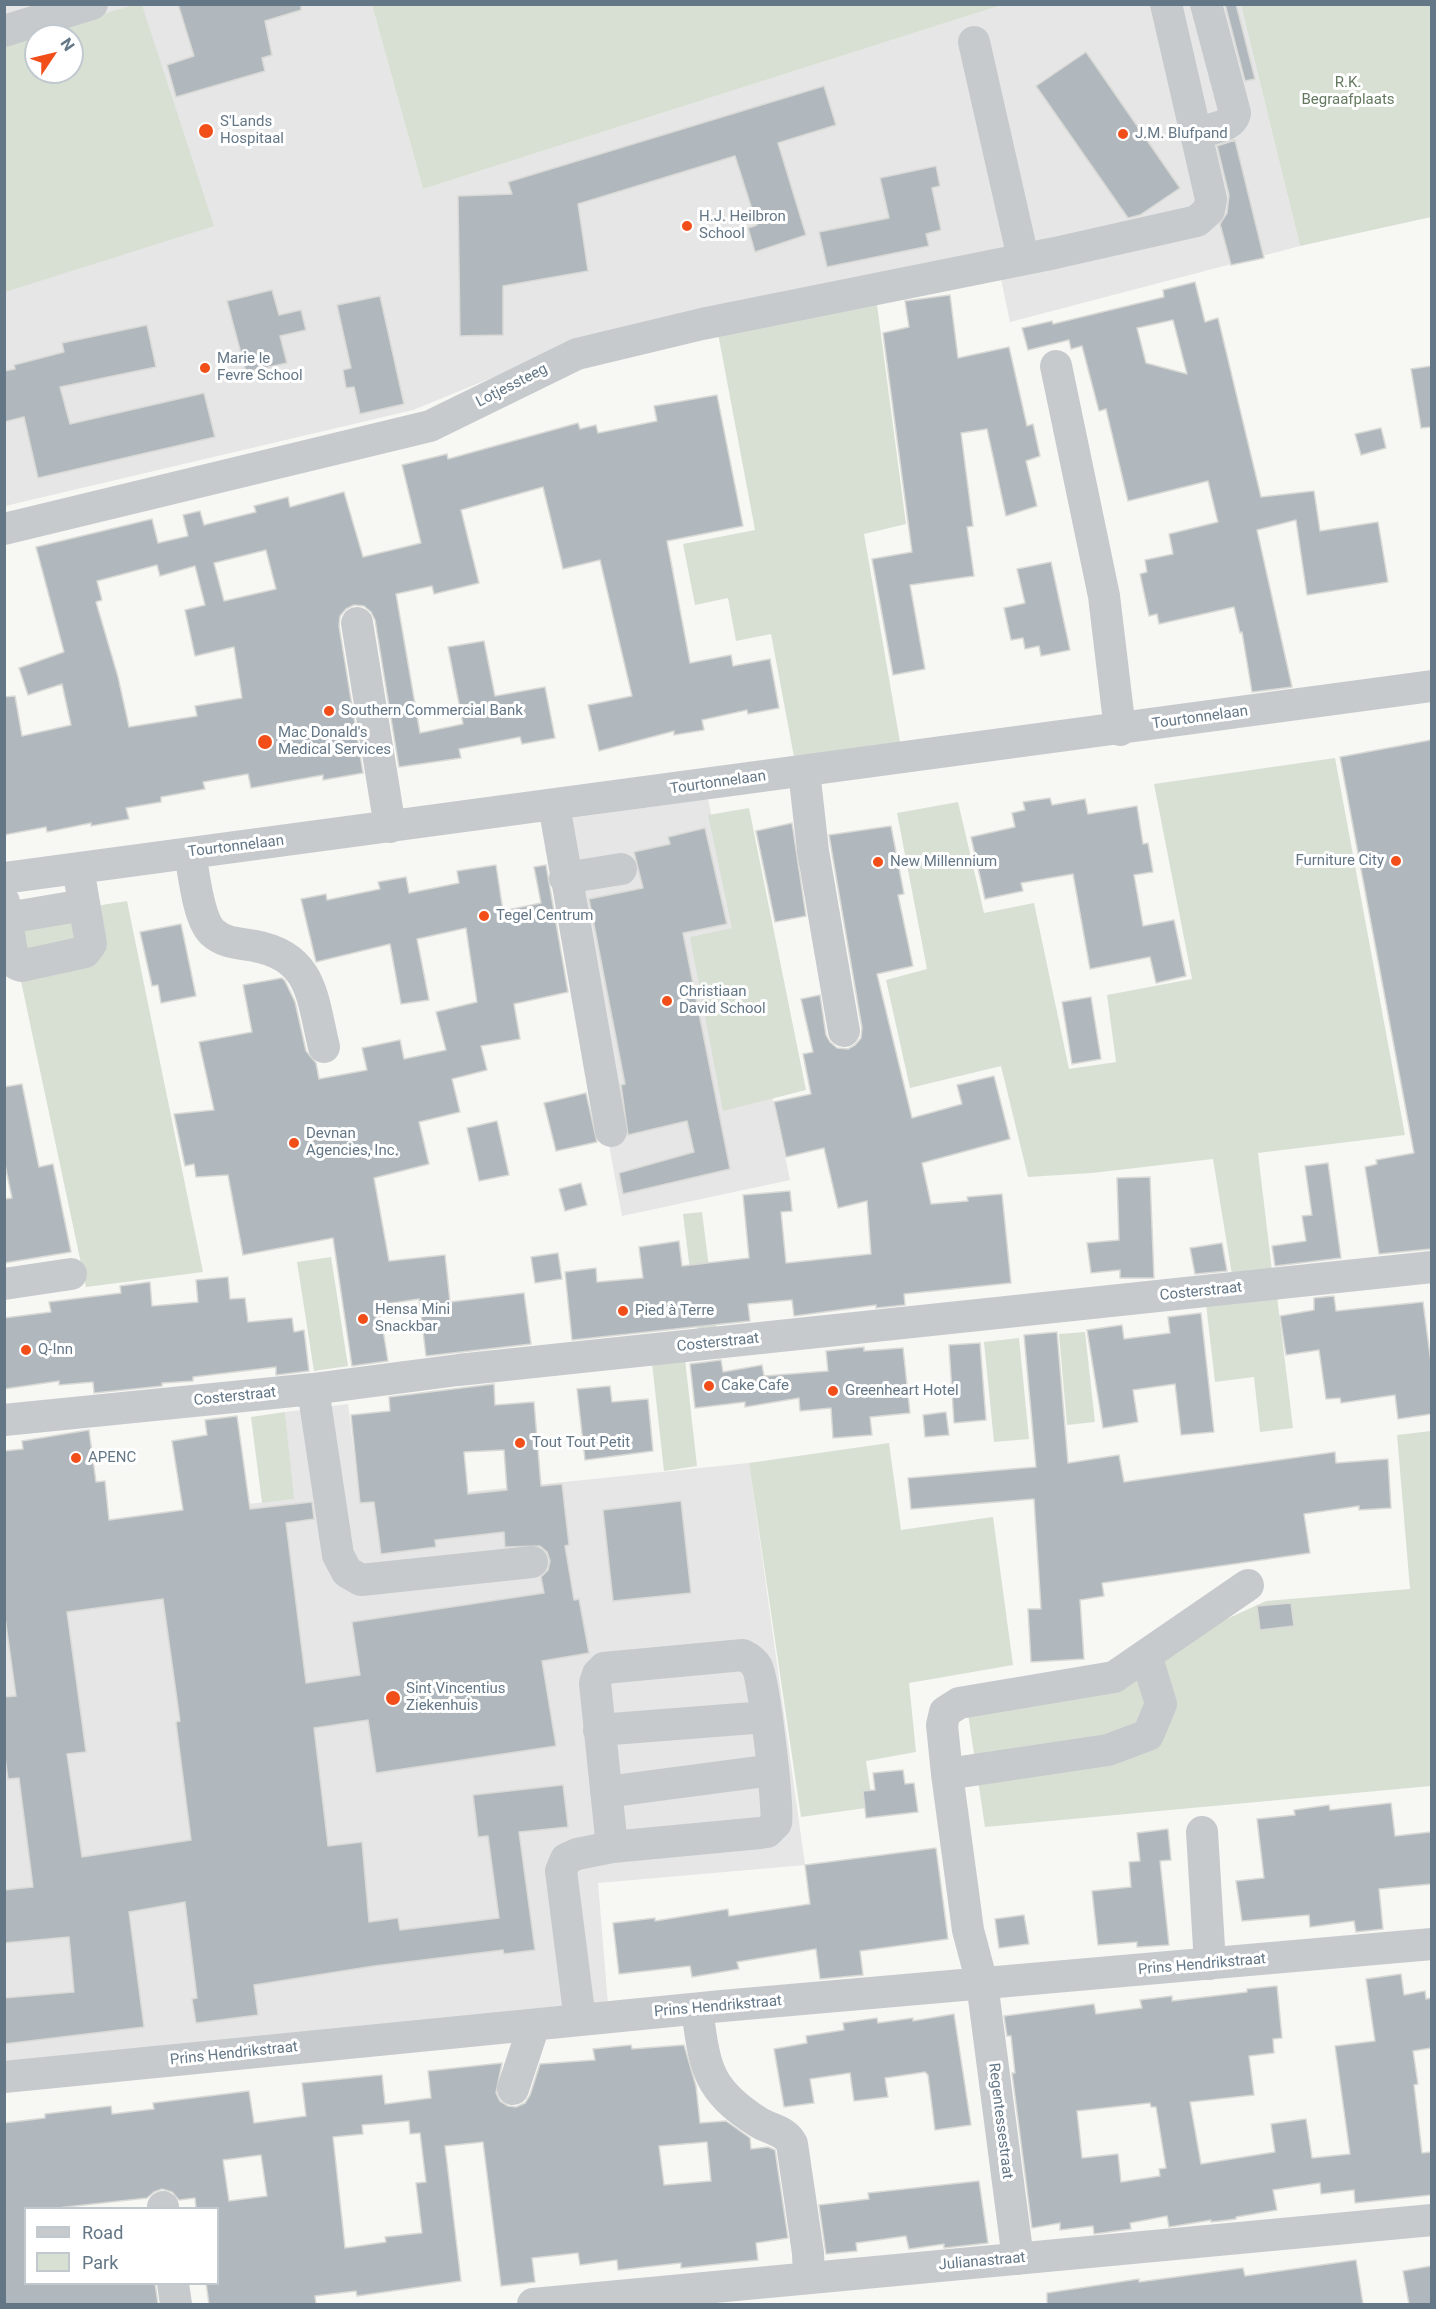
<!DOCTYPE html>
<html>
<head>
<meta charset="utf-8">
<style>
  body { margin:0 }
  #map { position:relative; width:1436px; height:2309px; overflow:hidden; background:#f7f7f4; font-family:Roboto,sans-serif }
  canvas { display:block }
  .frame { position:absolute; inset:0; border:6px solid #647787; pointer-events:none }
  .legend { position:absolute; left:24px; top:2207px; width:195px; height:78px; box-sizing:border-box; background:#fff; border:2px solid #c1c9cf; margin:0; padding:8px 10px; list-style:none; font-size:18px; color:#647787 }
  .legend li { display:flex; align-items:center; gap:12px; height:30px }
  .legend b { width:30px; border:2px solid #c1c9cf }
  .north { position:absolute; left:24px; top:24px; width:60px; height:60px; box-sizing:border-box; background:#fff; border:2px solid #c1c9cf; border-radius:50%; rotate:55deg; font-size:16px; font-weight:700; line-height:24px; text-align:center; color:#647787 }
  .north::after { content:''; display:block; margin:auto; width:21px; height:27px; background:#f24e19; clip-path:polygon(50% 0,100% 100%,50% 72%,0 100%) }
</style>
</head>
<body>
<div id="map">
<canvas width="1436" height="2309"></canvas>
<div class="frame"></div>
<ul class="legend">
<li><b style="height:8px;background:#c6cacd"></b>Road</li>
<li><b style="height:16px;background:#d8e0d4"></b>Park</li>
</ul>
<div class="north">N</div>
</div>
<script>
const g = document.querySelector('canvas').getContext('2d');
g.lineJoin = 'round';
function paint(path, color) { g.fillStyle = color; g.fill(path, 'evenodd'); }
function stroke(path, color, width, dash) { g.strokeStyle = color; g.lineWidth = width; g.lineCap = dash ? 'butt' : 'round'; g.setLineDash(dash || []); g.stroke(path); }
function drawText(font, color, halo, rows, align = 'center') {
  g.font = font + ' Roboto,sans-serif'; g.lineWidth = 6; g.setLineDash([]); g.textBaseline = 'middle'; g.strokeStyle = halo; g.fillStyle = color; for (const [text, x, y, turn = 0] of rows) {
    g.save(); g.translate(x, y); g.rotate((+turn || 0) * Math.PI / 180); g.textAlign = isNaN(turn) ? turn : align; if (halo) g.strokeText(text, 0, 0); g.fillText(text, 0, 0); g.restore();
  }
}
const built = new Path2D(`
  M4 5H372L423 189 1002 5H1241L1300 246 1010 322 995 250 584 340 413 410 5 506ZM36 36H72V72H36Z
  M708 799 790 1180 622 1216 550 821Z
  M348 1404 360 1503 749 1463 805 1865 598 1883 608 2005 5 2068 4 1531 293 1499 285 1412Z`);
const green = new Path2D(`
  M133 5H142L214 226 5 292 4 45ZM36 36H72V72H36Z
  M372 5V4L1002 5 423 189Z
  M1241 5H1431V217L1300 246Z
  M876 297 906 524 864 534 900 742 794 757 771 634 736 641 728 598 695 605 683 544 755 530 717 328Z
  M1335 758 1405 1135 1258 1153 1272 1271 1232 1275 1213 1159 1092 1173 1028 1177 1001 1066 910 1088 886 980 927 969 897 813 958 802 984 913 1034 903 1069 1069 1116 1062 1107 995 1192 979 1154 784Z
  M749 808 806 1090 723 1111 690 937 732 928 708 815Z
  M127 901 203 1272 86 1287 8 920Z
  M702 1212 717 1331 698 1334 683 1214Z
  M331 1257 348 1366 314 1371 297 1262Z
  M1277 1296 1293 1428 1260 1432 1254 1377 1215 1382 1206 1304Z
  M1085 1332 1095 1422 1067 1425 1059 1334Z
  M1019 1338 1029 1439 994 1442 984 1342Z
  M685 1359 697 1466 664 1471 652 1363Z
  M285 1412 294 1499 262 1503 251 1417Z
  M1431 1431V1786L985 1827 968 1714 1183 1639 1266 1601 1410 1589 1397 1435Z
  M889 1443 901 1530 993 1517 1013 1665 909 1683 916 1752 866 1761 873 1807 801 1817 749 1463Z`);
const building = new Path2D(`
  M178 4H301V10L265 21 272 55 262 58 265 71 176 97 167 65 194 56Z
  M1225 4H1236L1255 79 1245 81Z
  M1086 52 1180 188 1140 215 1128 218 1036 86Z
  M824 86 836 125 778 143 806 235 755 252 748 228 757 225 735 156 578 204 588 271 503 286V335L460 336 458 196 512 194 508 182Z
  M1235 140 1264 258 1231 265 1220 224 1227 213 1229 195 1217 146Z
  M936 166 940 186 932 188 941 230 926 234 929 246 827 267 819 232 889 218 880 178Z
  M1195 282 1205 322 1218 318 1261 497 1314 491 1320 531 1378 522 1388 582 1307 595 1296 520 1257 530 1292 687 1252 692 1242 632 1240 633 1234 607 1159 624 1157 614 1149 616 1140 574 1147 572 1145 560 1173 554 1169 534 1218 522 1208 481 1128 501 1106 409 1099 411 1082 346 1071 349 1069 340 1028 350 1022 328 1052 321 1053 324 1164 297 1163 290ZM1173 320 1187 374 1146 363 1137 328Z
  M272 290 279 315 301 310 306 330 280 336 287 363 246 372 227 301Z
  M950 295 958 358 1009 347 1027 426 1033 424 1040 456 1026 461 1037 506 1006 516 987 429 961 433 973 526 967 527 974 576 910 585 925 669 893 675 872 559 912 552 883 333 909 327 905 301Z
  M380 296 404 404 360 414 354 387 346 388 343 370 351 368 337 305Z
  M147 325 156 367 60 387 70 424 204 393 215 437 38 478 24 417 4 422V371L15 369 14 365 64 352 62 343Z
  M1431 366V427L1421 428 1411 369Z
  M717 395 743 526 667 541 690 663 731 655 733 666 770 659 779 708 748 714 747 710 702 720 704 730 674 735V731L599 751 588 705 632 696 600 560 563 569 543 487 461 510 479 583 434 594 432 586 396 594 420 733 463 724 448 647 484 641 495 696 545 687 555 738 522 744 520 737 459 749 461 758 399 767 375 620 371 612 364 606 354 605 346 609 340 616 339 626 363 773 323 780V775L251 788 248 774 203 782 205 789 161 797V802L126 808 129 819 91 826V823L47 832 46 827 4 835V697L15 696 22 736 71 725 62 684 28 695 19 668 64 652 36 547 152 519 158 543 188 536 183 515 200 511 204 525 256 512 254 506 288 497 290 507 344 492 363 557 421 543 402 465 447 454 448 459 578 423 580 429 596 425 598 433 657 421 654 406ZM266 550 276 589 224 601 214 563ZM157 565 160 576 195 566 205 605 185 610 195 656 234 647 242 698 195 706 197 716 129 727 118 677 96 602 102 600 97 581Z
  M1381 428 1386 448 1361 455 1355 434Z
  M1051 562 1070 650 1041 656 1039 646 1025 649 1023 638 1011 640 1004 608 1025 603 1017 569Z
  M1431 740V1249L1379 1254 1365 1167 1377 1164 1376 1160 1414 1153 1340 757Z
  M1050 798 1052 805 1085 799 1088 814 1137 806 1143 844 1148 843 1153 872 1134 875 1143 926 1174 920 1186 976 1156 983 1150 957 1090 969 1073 874 1021 883 1023 891 985 899 971 837 1015 827 1012 813 1025 810 1023 802Z
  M792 823 806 916 775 922 756 831Z
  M891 826 904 894 898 895 913 966 877 974 912 1118 962 1104 957 1085 994 1076 1010 1139 922 1163 931 1204 968 1201 967 1197 1002 1194 1011 1283 904 1294 905 1305 876 1308V1305L794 1316 792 1300 748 1304 750 1321 572 1340 565 1272 596 1268 597 1282 643 1278 639 1247 679 1241 682 1266 749 1258 743 1195 790 1191 792 1211 781 1212 786 1263 871 1254 867 1201 838 1208 824 1148 786 1157 774 1102 811 1094 803 1054 813 1052 801 999 820 995 826 1035 830 1042 837 1048 848 1049 855 1045 861 1038 862 1028 829 835Z
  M705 828 727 924 683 933 730 1169 623 1194 619 1173 694 1152 687 1121 628 1135 621 1085 625 1084 589 899 643 888 634 852 670 844 668 837Z
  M496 865 503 911 541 903 534 867 546 865 568 992 514 1004 520 1039 481 1046 487 1070 452 1079 460 1112 419 1122 429 1164 374 1178 389 1261 445 1255 450 1302 524 1293 531 1344 426 1356 419 1299 379 1305 388 1361 352 1366 333 1238 243 1255 228 1175 196 1177 194 1164 185 1166 174 1114 214 1110 199 1042 252 1032 243 985 282 978 285 981 295 1002 306 1051 316 1063 319 1079 367 1070 362 1048 400 1040 404 1059 446 1050 436 1012 477 1002 466 928 417 939 429 1000 401 1004 390 944 316 962 301 899 326 894 327 900 380 889 378 882 406 877 409 893 459 883 457 871Z
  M181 924 196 996 161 1003 158 985 152 986 140 932Z
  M1091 997 1101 1059 1072 1064 1062 1002Z
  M22 1084 39 1167 53 1164 71 1252 4 1263V1199L12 1198 4 1160V1087Z
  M586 1093 597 1142 556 1151 544 1103Z
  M497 1121 509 1175 479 1181 467 1128Z
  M1328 1163 1341 1258 1275 1266 1272 1246 1306 1241 1302 1216 1312 1215 1305 1166Z
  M1150 1177 1154 1278H1120V1270L1091 1273 1087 1243 1119 1240 1117 1178Z
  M581 1183 587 1205 565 1211 559 1189Z
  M1222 1243 1227 1271 1195 1274 1190 1248Z
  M558 1253 562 1279 535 1283 531 1257Z
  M228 1277 230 1299 245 1298 248 1322 292 1318 294 1332 304 1330 309 1371 276 1375V1367L193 1377V1381L162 1383V1386L94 1393 93 1382 59 1385V1381L4 1389V1318L51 1312 49 1302 121 1293 120 1286 150 1282 152 1306 198 1302 196 1280Z
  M1334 1296 1336 1311 1423 1302 1431 1363V1414L1398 1419 1395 1395 1341 1403 1340 1398 1326 1399 1319 1350 1286 1355 1280 1316 1314 1310V1298Z
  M1201 1313 1214 1432 1181 1435 1175 1384 1133 1390 1138 1422 1103 1428 1087 1330 1122 1325 1124 1339 1170 1333 1168 1317Z
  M1057 1332 1068 1463 1119 1455 1124 1482 1335 1452 1336 1463 1388 1459 1391 1508 1359 1510V1506L1304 1514 1310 1553 1102 1583 1104 1596 1080 1600 1084 1659 1031 1662 1028 1609H1041L1034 1499 911 1509 908 1478 1036 1467 1024 1335Z
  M980 1343 986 1420 954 1423 949 1345Z
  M864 1347V1351L903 1348 910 1413 870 1417 872 1435 833 1438 831 1408 800 1411 799 1398 745 1407V1402L695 1408 690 1364 721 1360 723 1372 762 1365 764 1376 828 1371 826 1351Z
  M494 1384 495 1405 534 1402 541 1486 562 1484 569 1545 565 1546 574 1600 579 1599 589 1653 542 1661 556 1746 376 1773 368 1720 314 1728 328 1846 362 1842 369 1922 398 1918 400 1930 499 1918 488 1836 478 1837 473 1795 563 1785 568 1827 519 1832 535 1950 504 1954 503 1950 374 1966 254 1985 258 2015 196 2023 192 1999 197 1998 185 1902 129 1912 144 2027 4 2044V1998L74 1992 69 1937 4 1943V1890L33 1887 19 1778 8 1779 4 1750V1697L16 1696 4 1610V1451L23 1449 22 1441 89 1430 96 1482 105 1481 109 1520 183 1510 172 1441 207 1435 205 1420 237 1416 250 1509 312 1502 314 1519 286 1523 306 1683 360 1675 352 1622 544 1593 541 1577 548 1570 550 1561 547 1552 540 1546 505 1547 504 1532 435 1540 436 1547 381 1554 374 1502 360 1503 351 1415 390 1411 389 1397ZM504 1450 507 1490 468 1494 464 1452ZM163 1599 180 1721 176 1722 191 1840 82 1857 67 1754 86 1752 67 1612Z
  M610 1386 612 1402 648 1399 653 1451 585 1460 577 1389Z
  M946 1412 949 1435 925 1437 923 1415Z
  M681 1501 691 1593 613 1601 603 1510Z
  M1291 1603 1294 1626 1260 1630 1257 1606Z
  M903 1770 905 1784 914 1783 918 1812 866 1818 863 1791 875 1790 873 1773Z
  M1391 1803 1395 1836 1431 1832V1884L1379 1889 1383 1929 1356 1932 1354 1921 1310 1927 1309 1915 1242 1921 1236 1881 1264 1878 1257 1819 1295 1815 1294 1810 1329 1805 1330 1810Z
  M1168 1829 1171 1860 1160 1861 1169 1945 1137 1947V1942L1098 1945 1092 1891 1131 1887 1129 1862 1140 1861 1137 1833Z
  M936 1848 948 1939 860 1951 863 1975 820 1979 816 1949 737 1962 739 1969 692 1977 690 1966 619 1974 613 1923 655 1918V1921L728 1909 729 1916 810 1904 805 1865Z
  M1024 1915 1029 1944 999 1948 995 1919Z
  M1401 1974 1404 1995 1425 1991 1426 1999 1431 1998V2048L1413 2051 1418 2084 1414 2085 1422 2153 1431 2152V2195L1355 2203 1354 2190 1321 2194 1320 2183 1273 2190 1277 2210 1236 2217V2219L1211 2222V2220L1169 2227 1167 2216 1130 2223 1131 2229 1094 2234 1093 2226 1060 2230V2223L1032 2228 1012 2073H1015L1011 2036H1007L1004 2016 1094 2004 1096 2014 1142 2008 1140 2000 1172 1996V2001L1247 1992V1989L1277 1986 1282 2038 1273 2039 1274 2053 1249 2056 1254 2095 1190 2102 1201 2164 1275 2152 1271 2124 1306 2119 1312 2158 1350 2154 1335 2046 1375 2041 1366 1979ZM1150 2103 1151 2107H1156L1166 2168 1159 2169 1160 2176 1121 2182 1118 2154 1082 2158 1077 2111Z
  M954 2014 971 2125 935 2130 928 2075 925 2072 885 2078 888 2097 854 2101 850 2073 810 2079 814 2103 784 2107 774 2049 807 2043 806 2036 844 2030 843 2023 877 2018 878 2023 913 2018V2021Z
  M631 2045 632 2049 684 2045 696 2086 700 2123 726 2121 750 2138 751 2149 768 2147 775 2150 788 2238 756 2243 758 2260 681 2268V2263L618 2270 617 2260 580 2265 578 2253 532 2258 535 2282 501 2286 483 2142 445 2146 461 2281 357 2296 356 2291 315 2296 316 2304H209L206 2283H218V2208H196L195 2198 179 2200 172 2192 162 2189 154 2192 147 2198 57 2208H26V2283H155L158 2304H4V2123L45 2118V2114L111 2106 112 2114 154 2109 153 2103 249 2091 254 2123 306 2116 302 2083 382 2075 385 2104 431 2098 428 2071 502 2063 496 2093 500 2101 508 2106 516 2107 525 2103 530 2095 540 2064 595 2060 593 2049ZM409 2121 410 2134 420 2133 426 2182 416 2183 422 2233 385 2237 386 2242 345 2248 333 2137 363 2134 362 2125ZM707 2142 711 2181 664 2185 659 2146ZM261 2155 267 2196 229 2201 223 2160Z
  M979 2181 988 2243 944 2248V2244L909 2249 906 2236 856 2243 857 2251 826 2254 819 2205 869 2199 868 2193Z
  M1356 2260 1363 2304H1047V2293L1139 2279V2282L1243 2268 1245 2276Z
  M1431 2266V2304H1409L1403 2271Z`);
const minor = new Path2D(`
  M4 31 92 4
  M974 42 1023 258
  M1196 133C1208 129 1232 128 1235 113L1206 4
  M1056 366 1104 596 1120 730
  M4 529 430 426 577 354 702 324 1055 253 1197 221 1209 210 1211 199 1166 4
  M357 623 390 827
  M804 771 813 851 844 1031
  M554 805 611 1131
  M190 853C194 874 198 918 212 932 225 944 240 943 255 946 313 957 312 998 324 1047
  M4 878 1432 686
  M565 878 621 869
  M4 902 13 959 16 964 21 966 85 952 91 944 78 868
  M7 918 84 905
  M4 1284 71 1274
  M313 1389 338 1555 347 1572 361 1580 532 1562
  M4 1420 313 1389 458 1370 1432 1267
  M599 1730 766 1717
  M947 1774 1108 1750 1148 1735 1161 1704 1146 1655
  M606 1792 773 1770
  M1202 1832 1210 1964
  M697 2009C705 2067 706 2089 758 2122 771 2130 785 2130 792 2144L808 2253 809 2278
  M580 2020 561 1871 566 1859 577 1854 612 1847 760 1833 767 1832 776 1823C779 1809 764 1679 757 1667 754 1661 749 1658 743 1655L604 1668 598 1674 595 1683 612 1847
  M4 2077 722 2006 1432 1944
  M513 2089 534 2025
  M163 2207V2208
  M1018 2259 982 1983 968 1930 947 1774 942 1725 945 1712 959 1703 1114 1677 1248 1585
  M173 2284 176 2304
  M533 2304 1432 2220`);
const markers = [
  [206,131,8,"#f24e19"],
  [1123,134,6,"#f24e19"],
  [687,226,6,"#f24e19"],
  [205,368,6,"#f24e19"],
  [329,711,6,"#f24e19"],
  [265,742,8,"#f24e19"],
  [1396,861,6,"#f24e19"],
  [878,862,6,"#f24e19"],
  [484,916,6,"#f24e19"],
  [667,1001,6,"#f24e19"],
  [294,1143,6,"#f24e19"],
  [623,1311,6,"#f24e19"],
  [363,1319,6,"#f24e19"],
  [26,1350,6,"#f24e19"],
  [709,1386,6,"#f24e19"],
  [833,1391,6,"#f24e19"],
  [520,1443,6,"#f24e19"],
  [76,1458,6,"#f24e19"],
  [393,1698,8,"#f24e19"]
];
const parkNames = [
  ["R.K.",1348,83],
  ["Begraafplaats",1348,100]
];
const poiNames = [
  ["S'Lands",220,122],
  ["Hospitaal",220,139],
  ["J.M. Blufpand",1135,134],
  ["H.J. Heilbron",699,217],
  ["School",699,234],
  ["Marie le",217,359],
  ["Fevre School",217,376],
  ["Southern Commercial Bank",341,711],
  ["Mac Donald's",278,733],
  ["Medical Services",278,750],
  ["Furniture City",1384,861,"right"],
  ["New Millennium",890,862],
  ["Tegel Centrum",496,916],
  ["Christiaan",679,992],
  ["David School",679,1009],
  ["Devnan",306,1134],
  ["Agencies, Inc.",306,1151],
  ["Hensa Mini",375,1310],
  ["Snackbar",375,1327],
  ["Pied à Terre",635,1311],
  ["Q-Inn",38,1350],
  ["Cake Cafe",721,1386],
  ["Greenheart Hotel",845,1391],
  ["Tout Tout Petit",532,1443],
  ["APENC",88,1458],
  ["Sint Vincentius",406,1689],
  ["Ziekenhuis",406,1706]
];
const streetNames = [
  ["Lotjessteeg",512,386,-27],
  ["Tourtonnelaan",1200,718,-8],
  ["Tourtonnelaan",718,783,-8],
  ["Tourtonnelaan",236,847,-7],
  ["Costerstraat",1201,1292,-6],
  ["Costerstraat",718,1343,-6],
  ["Costerstraat",235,1397,-6],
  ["Prins Hendrikstraat",1202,1965,-5],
  ["Prins Hendrikstraat",718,2007,-5],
  ["Prins Hendrikstraat",234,2054,-6],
  ["Regentessestraat",1000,2121,83],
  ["Julianastraat",982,2262,-5]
];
paint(built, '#e5e6e5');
paint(green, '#d8e0d4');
paint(building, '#b0b8bd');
stroke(building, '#d9d9d6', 1.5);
stroke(minor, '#c6cacd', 32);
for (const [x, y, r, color] of markers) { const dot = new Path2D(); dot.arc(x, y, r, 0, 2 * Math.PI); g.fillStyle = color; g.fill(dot); stroke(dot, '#fff', 2); }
drawText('15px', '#64795f', '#fff', parkNames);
drawText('15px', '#647787', '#fff', poiNames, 'left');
drawText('15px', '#647787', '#fff', streetNames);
</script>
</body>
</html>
